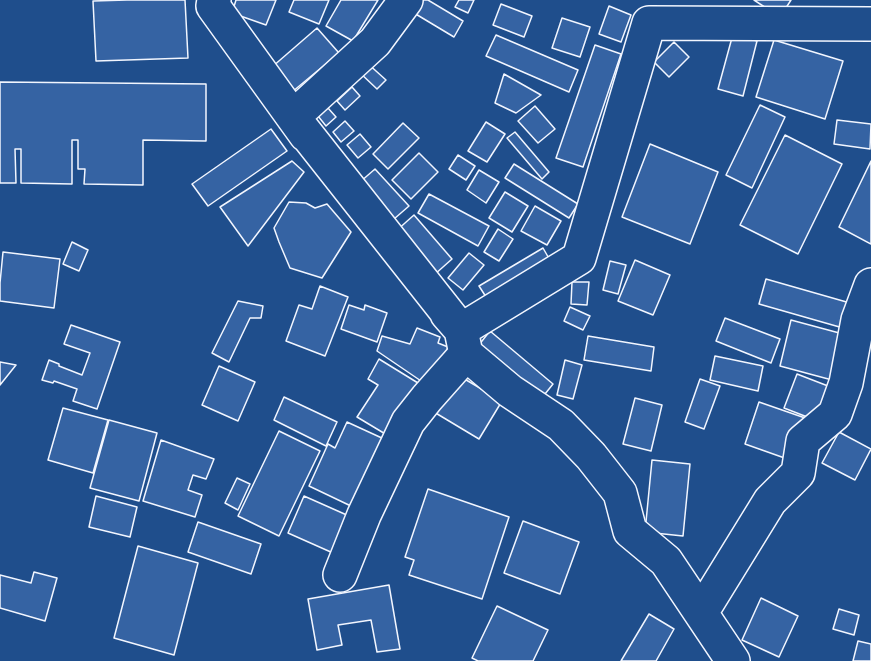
<!DOCTYPE html>
<html>
<head>
<meta charset="utf-8">
<style>
  body { margin:0 }
  canvas { display:block; background:#1f4e8c }
</style>
</head>
<body>
<canvas width="871" height="661"></canvas>
<script>
const g = document.querySelector('canvas').getContext('2d');
g.lineJoin = 'round';
function paint(path, color) { g.fillStyle = color; g.fill(path, 'evenodd'); }
function stroke(path, color, width, dash) { g.strokeStyle = color; g.lineWidth = width; g.lineCap = dash ? 'butt' : 'round'; g.setLineDash(dash || []); g.stroke(path); }
const building = new Path2D(`
  M127 0H185L188 58 96 61 93 1Z
  M236 0H276L266 25 232 13Z
  M294 0H329L319 24 289 12Z
  M341 0H378L353 41 326 26Z
  M415 0H428L463 21 454 37 409 10Z
  M459 0H474L468 13 455 7Z
  M754 0H791L780 17Z
  M501 4 532 16 524 37 493 25Z
  M609 6 631 15 621 42 599 34Z
  M562 18 590 27 580 57 552 48Z
  M317 28 339 53 292 92 272 67Z
  M733 34 757 41 743 96 718 89Z
  M496 35 578 70 569 92 486 56Z
  M774 40 843 61 825 119 756 97Z
  M674 42 689 57 669 77 654 62Z
  M595 45 621 54 583 167 556 158Z
  M366 62 386 80 377 89 358 71Z
  M504 74 541 95 516 113 495 103Z
  M0 82 206 84V141L143 140V185L84 184 85 169H78V140H72V184L21 183V149H15L16 183H0Z
  M352 87 360 96 345 110 337 101Z
  M760 105 785 117 752 188 726 175Z
  M535 106 555 129 538 143 518 121Z
  M328 108 336 117 326 126 318 116Z
  M837 120 871 124 870 149 834 144Z
  M345 121 354 131 341 142 333 132Z
  M486 122 505 134 487 162 468 151Z
  M403 123 419 138 388 169 373 154Z
  M271 129 287 151 208 206 192 184Z
  M515 132 549 172 542 179 507 138Z
  M360 134 371 147 358 158 347 145Z
  M785 135 842 164 798 254 740 225Z
  M650 144 718 172 690 244 622 217Z
  M419 153 438 172 411 199 392 180Z
  M458 155 475 166 466 180 449 169Z
  M292 161 304 172 248 246 220 207Z
  M871 161V244L839 227Z
  M514 164 578 204 569 218 505 178Z
  M375 169 409 206 394 219 360 182Z
  M479 170 499 182 486 203 467 190Z
  M505 192 528 206 512 232 489 218Z
  M429 194 489 226 478 246 418 213Z
  M289 202 306 203 315 208 327 204 351 232 322 278 290 268 279 242 274 228Z
  M535 206 561 221 547 245 521 231Z
  M414 215 452 259 434 275 396 231Z
  M498 229 513 239 499 261 484 252Z
  M72 242 88 250 79 271 63 264Z
  M543 248 551 262 488 300 479 286Z
  M3 252 60 259 54 308 0 301V283Z
  M469 253 484 265 463 290 448 278Z
  M635 260 670 275 653 315 618 301Z
  M610 261 626 265 618 294 603 290Z
  M766 279 850 303 843 328 759 304Z
  M572 282H589L587 305 571 304Z
  M320 286 348 297 325 356 286 341 299 305 312 309Z
  M238 301 263 306 261 318H250L229 362 212 353Z
  M349 305 364 310 365 305 387 313 377 342 341 329Z
  M570 307 590 316 583 330 564 321Z
  M725 318 780 339 771 363 716 341Z
  M791 320 843 334 832 380 780 366Z
  M71 325 120 342 97 409 73 401 77 389 54 381 53 383 42 380 49 360 59 364V366L82 375 90 353 64 344Z
  M417 328 440 337 438 343 448 347 440 367 424 383 377 351 382 336 410 344Z
  M490 331 553 384 541 399 478 346Z
  M588 336 654 347 651 371 584 360Z
  M715 356 763 366 758 391 710 380Z
  M379 359 418 383 387 435 357 417 378 385 368 379Z
  M565 360 582 365 573 399 557 395Z
  M0 362 16 365 0 385Z
  M219 366 255 382 238 421 202 405Z
  M456 374 502 401 479 439 434 412Z
  M797 374 828 386 815 420 784 408Z
  M700 379 720 386 704 429 685 422Z
  M284 397 337 422 326 446 274 420Z
  M635 398 662 405 651 451 623 444Z
  M759 402 808 419 793 461 745 444Z
  M63 408 108 420 93 473 48 460Z
  M109 420 157 433 139 501 90 488Z
  M347 422 384 439 353 507 309 486 328 444 335 448Z
  M279 431 320 451 279 536 238 516Z
  M839 432 871 449 855 480 822 463Z
  M161 440 214 459 206 479 193 475 188 490 202 495 195 517 143 501Z
  M652 460 690 464 683 536 645 532Z
  M237 478 250 484 238 510 225 503Z
  M428 489 509 517 482 599 409 575 414 560 405 557Z
  M96 496 137 507 130 537 89 527Z
  M304 496 349 516 333 553 288 533Z
  M523 521 579 542 560 594 504 573Z
  M198 522 261 544 251 574 188 552Z
  M138 546 198 563 174 655 114 638Z
  M34 572 57 578 45 621 0 608V575L31 583Z
  M389 585 400 649 377 652 371 620 338 625 342 645 317 650 308 599Z
  M761 598 798 616 779 657 742 640Z
  M497 606 548 630 533 661H478L472 658Z
  M839 609 859 615 854 635 833 629Z
  M649 614 674 629 656 661H621Z
  M858 641 871 644V661H853Z`);
const street = new Path2D(`
  M214 0 213 6 306 135
  M293 117 461 330 579 258 649 23 871 24
  M293 117 375 42 406 0
  M447 314 461 330 466 354 510 391 561 425 591 456 620 493 630 531 666 561 733 661
  M340 575 364 515 408 422 427 398 466 354
  M701 613 770 501 798 473 803 441 835 414 846 383 858 320 871 285`);
paint(building, '#3563a3');
stroke(building, '#f2f6ff', 1.5);
stroke(street, '#f2f6ff', 36);
stroke(street, '#1f4e8c', 33);
</script>
</body>
</html>
